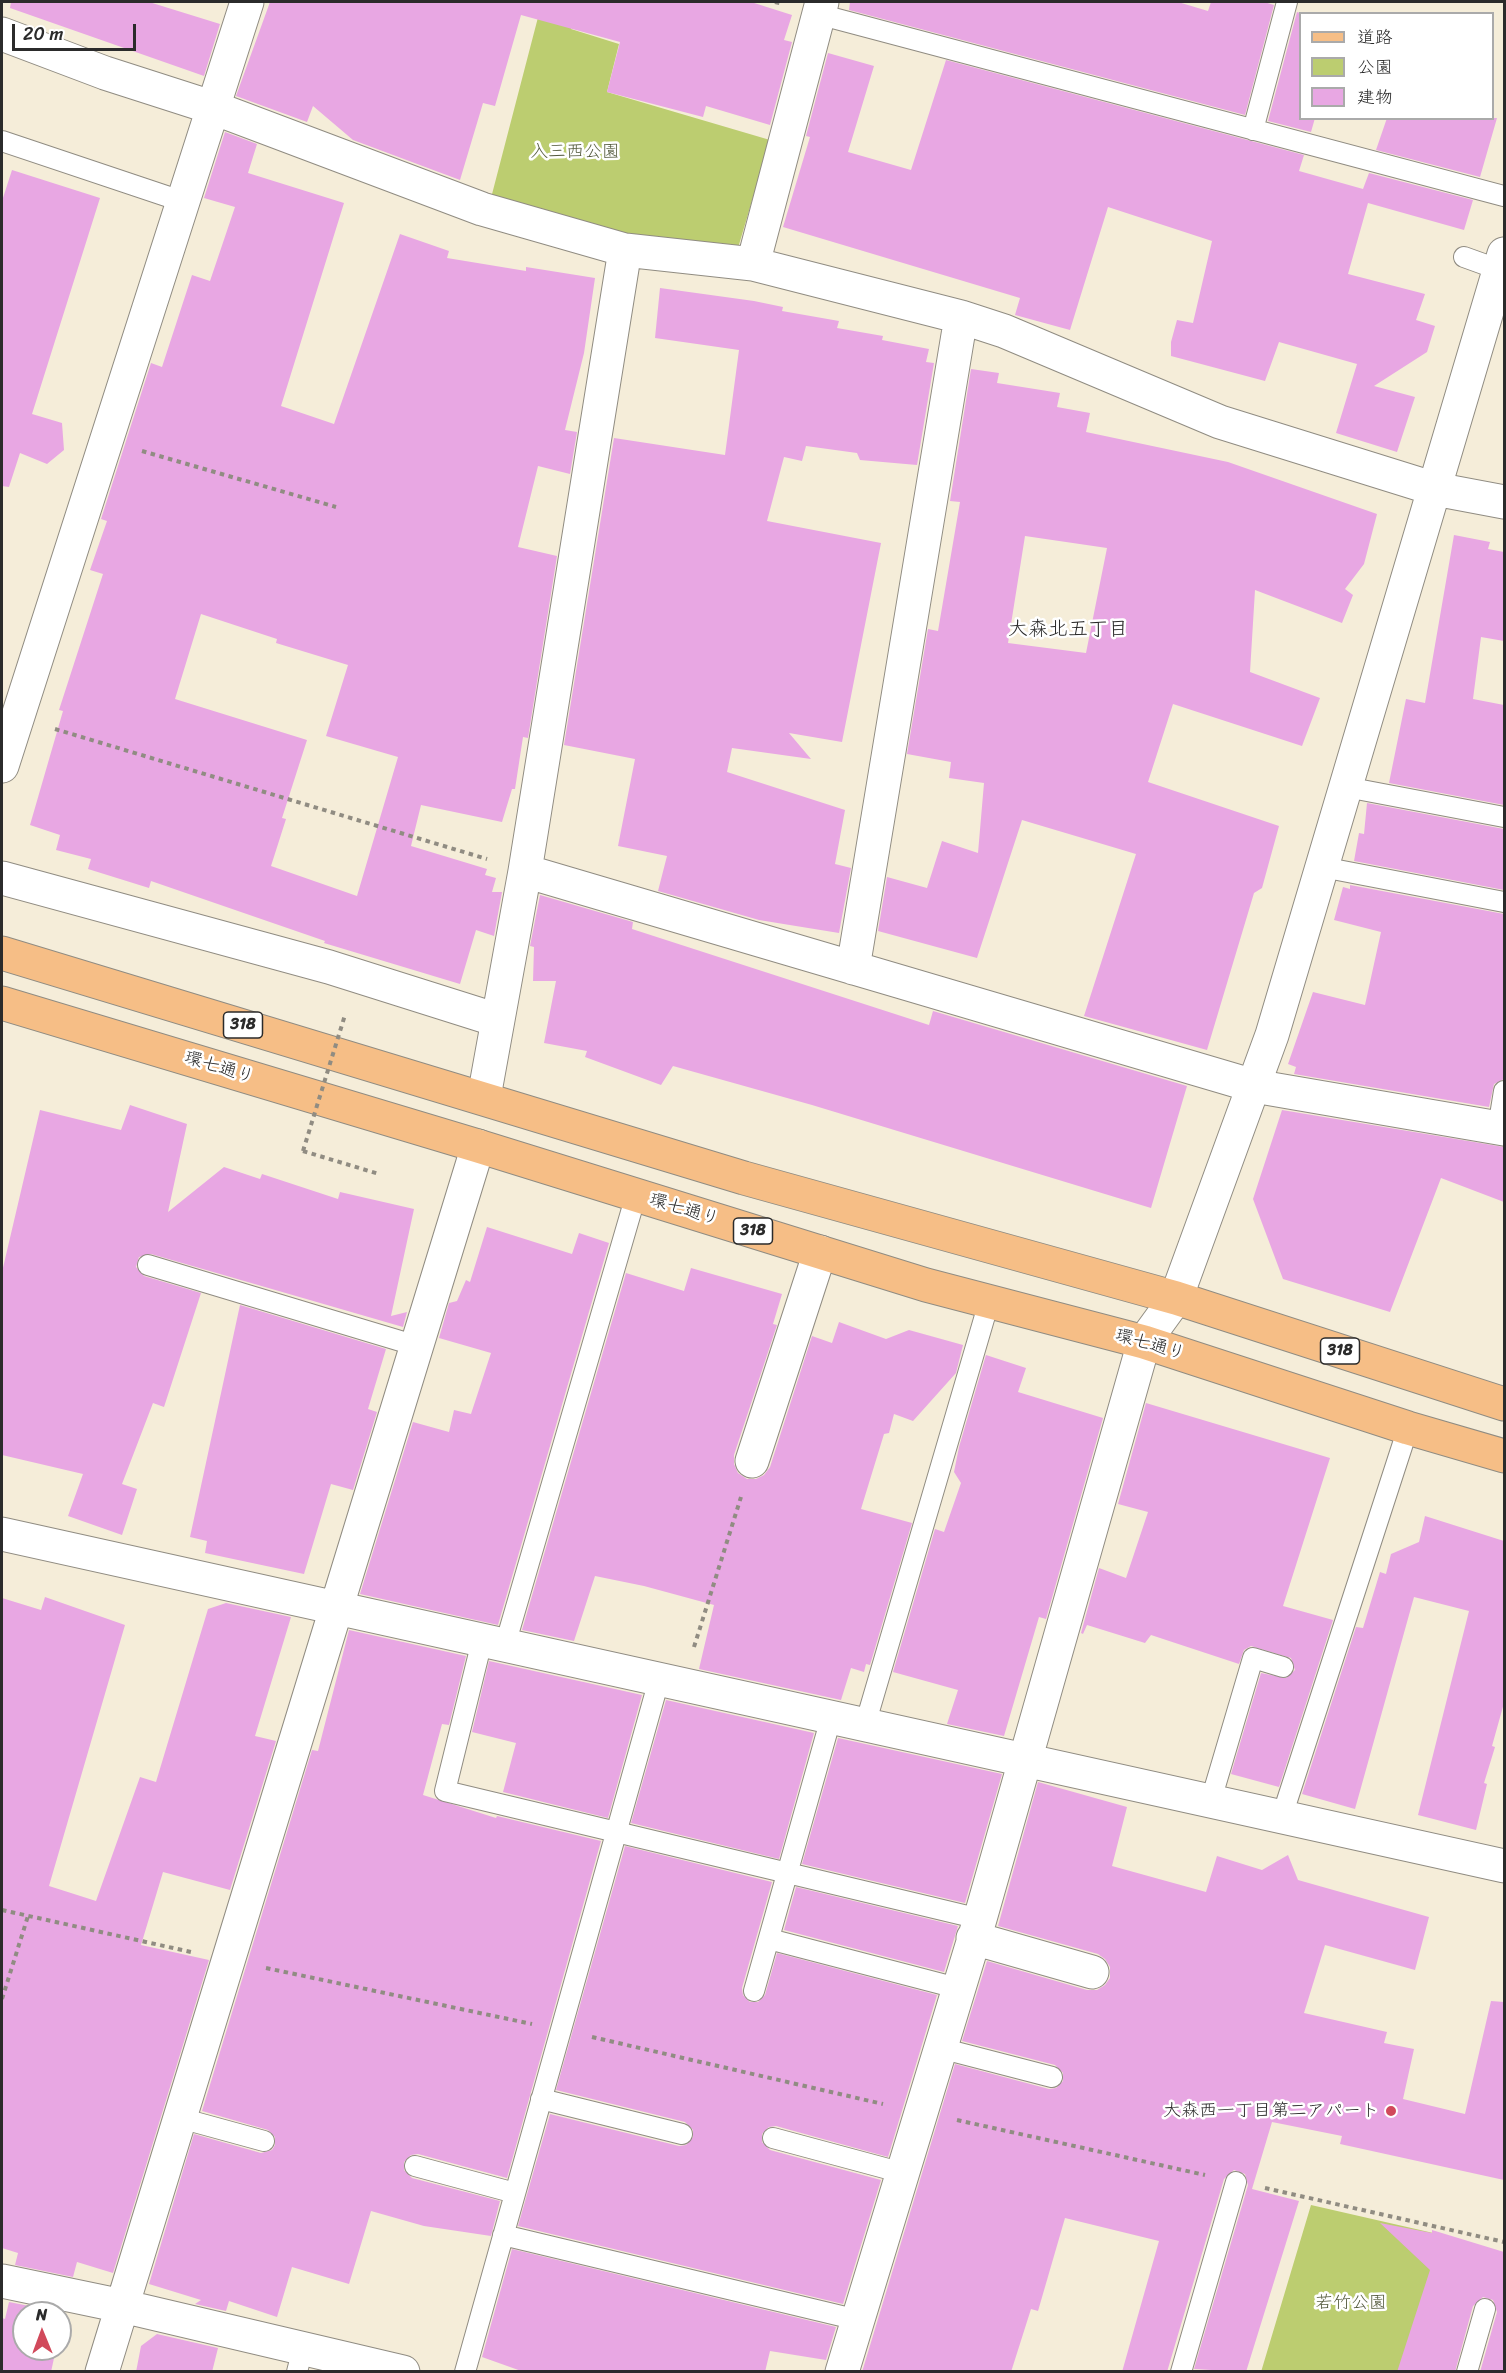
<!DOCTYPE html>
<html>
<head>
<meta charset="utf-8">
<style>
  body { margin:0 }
  #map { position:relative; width:1506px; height:2373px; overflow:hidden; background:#f5edd9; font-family:Sriracha,"Klee One",sans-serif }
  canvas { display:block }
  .frame { position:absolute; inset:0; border:3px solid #2b2b2b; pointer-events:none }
  .legend { position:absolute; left:1299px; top:12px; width:195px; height:108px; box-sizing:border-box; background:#fff; border:2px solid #aaa; margin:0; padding:8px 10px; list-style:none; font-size:18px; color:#2b2b2b }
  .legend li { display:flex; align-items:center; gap:12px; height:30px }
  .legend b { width:30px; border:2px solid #aaa }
  .north { position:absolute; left:12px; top:2301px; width:60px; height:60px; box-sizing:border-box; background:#fff; border:2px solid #aaa; border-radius:50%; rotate:359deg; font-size:16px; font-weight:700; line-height:24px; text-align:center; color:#2b2b2b }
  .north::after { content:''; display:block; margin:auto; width:21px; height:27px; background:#d1495b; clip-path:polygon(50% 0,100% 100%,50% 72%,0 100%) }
  .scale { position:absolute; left:12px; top:24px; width:124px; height:27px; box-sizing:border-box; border:3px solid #2b2b2b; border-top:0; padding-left:8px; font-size:18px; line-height:21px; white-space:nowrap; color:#2b2b2b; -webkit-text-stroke:4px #fff; paint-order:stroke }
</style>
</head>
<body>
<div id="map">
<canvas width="1506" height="2373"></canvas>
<div class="frame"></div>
<ul class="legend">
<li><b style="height:8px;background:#f6be86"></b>道路</li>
<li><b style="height:16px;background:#bccd70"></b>公園</li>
<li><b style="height:16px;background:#e8a7e3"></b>建物</li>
</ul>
<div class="north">N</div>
<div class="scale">20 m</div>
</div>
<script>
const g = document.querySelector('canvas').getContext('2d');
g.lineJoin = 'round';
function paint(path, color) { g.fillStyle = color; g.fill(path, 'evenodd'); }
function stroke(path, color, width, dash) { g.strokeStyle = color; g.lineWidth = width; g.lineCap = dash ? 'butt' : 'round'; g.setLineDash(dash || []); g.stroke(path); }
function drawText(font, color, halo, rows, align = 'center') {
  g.font = font + ' Sriracha,"Klee One",sans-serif'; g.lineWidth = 5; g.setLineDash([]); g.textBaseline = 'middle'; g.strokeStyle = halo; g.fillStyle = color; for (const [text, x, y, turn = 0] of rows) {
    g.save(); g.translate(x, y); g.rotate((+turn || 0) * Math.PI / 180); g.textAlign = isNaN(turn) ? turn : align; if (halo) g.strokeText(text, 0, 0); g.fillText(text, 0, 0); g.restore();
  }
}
const green = new Path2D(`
  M542 2H579L571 29 619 44 607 92 770 140 738 248 624 236 491 198Z
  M1311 2205 1442 2235 1401 2371 1261 2372Z`);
const building = new Path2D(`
  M11 2H149L220 24 204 76 10 8Z
  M270 2H751L792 15 784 40 792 42 770 125 706 106 703 117 607 92 620 42 521 15 495 106 483 103 460 180 353 140 313 106 307 122 236 96Z
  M850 2H1178L1208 11 1211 2H1264L1274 5 1245 115 849 10Z
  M1297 12 1300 13V118H1315L1311 132 1268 121Z
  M828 53 874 66 848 152 911 170 946 60 1304 155 1299 171 1363 189 1369 173 1473 200 1464 230 1368 203 1348 274 1425 294 1416 320 1435 326 1427 352 1374 386 1415 397 1397 452 1336 433 1357 364 1279 342 1265 381 1171 356V342L1177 320 1193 323 1212 241 1108 207 1070 330 1015 315 1020 298 783 227 810 137 806 136Z
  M1387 118H1497L1480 177 1376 150Z
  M225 132 257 144 248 173 344 203 281 406 334 424 400 234 449 251 447 258 526 271V267L595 278 584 353 565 430 577 432 570 474 538 466 518 547 557 556 528 738 523 737 515 789H512L502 822 421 805 411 846 487 869 485 875 496 878 492 892H502L494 936 476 930 460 984 324 943 325 941 151 881 149 888 88 869 91 859 56 850 60 835 30 825 63 711 59 710 103 574 90 570 107 521 101 519 151 363 162 367 192 275 210 281 235 207 204 198ZM201 614 277 639 276 643 348 665 326 736 398 757 357 896 271 866 286 819 282 818 307 740 175 699Z
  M12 170 100 198 32 414 62 423 64 450 47 464 20 453 9 487 2 486V201Z
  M660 288 754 301 783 307 782 311 839 321 837 328 883 336 882 340 929 349 926 362 934 363 917 465 860 460 857 453 806 446 802 461 784 457 767 521 881 543 842 742 789 733 811 759 732 748 727 772 845 810 835 864 851 868 839 933 759 920 658 891 667 856 618 846 635 759 564 745 614 438 725 455 739 350 655 338Z
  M971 369 999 373 997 383 1060 393 1057 407 1090 413 1086 432 1228 462 1377 514 1364 564 1345 589 1353 595 1342 623 1255 590 1250 672 1320 698 1302 746 1173 704 1148 782 1279 826 1262 888 1254 893 1207 1050 1084 1016 1136 854 1022 820 977 958 878 931 887 877 927 888 942 841 978 853 984 783 949 778 951 762 907 754 928 629 938 631 960 502 950 501ZM1025 536 1107 548 1086 653 1008 643Z
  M1454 535 1490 542 1488 549 1504 552V641L1481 637 1473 699 1504 705V805L1389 783 1406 699 1425 703Z
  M1367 803 1504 829V890L1354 861 1359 833 1364 834Z
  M1350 885 1504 914V1079L1494 1084 1489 1107 1294 1074 1296 1067 1288 1064 1313 992 1365 1005 1381 932 1334 920 1343 887 1350 889Z
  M540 895 633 922 632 929 929 1025 933 1011 1187 1086 1151 1208 812 1105 673 1066 661 1085 585 1057 587 1051 544 1043 556 981H533L534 947 530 946Z
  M130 1105 187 1124 168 1212 224 1167 260 1179 262 1174 338 1199 340 1192 414 1209 391 1316 407 1312 403 1327 151 1254 139 1257 136 1267 144 1276 201 1293 164 1407 153 1403 122 1484 137 1489 122 1535 68 1516 83 1474 2 1455V1272L40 1110 121 1130Z
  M1282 1110 1504 1147V1202L1441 1178 1390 1312 1283 1279 1253 1199Z
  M487 1227 572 1254 579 1233 609 1243 498 1625 360 1594 413 1422 449 1432 454 1410 471 1414 491 1353 439 1338 449 1303 457 1301 466 1280 470 1282Z
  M691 1268 782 1294 773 1324 777 1325 734 1455V1464L738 1473 747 1479H756L764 1475 770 1467 812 1336 832 1343 839 1322 886 1339 909 1330 963 1345 956 1373 913 1421 894 1414 889 1433 884 1434 861 1509 912 1523 870 1665 866 1664 864 1672 851 1668 841 1700 699 1669 714 1605 644 1586 595 1576 574 1641 522 1630 626 1273 684 1291Z
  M240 1305 386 1349 368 1409 377 1412 353 1490 331 1484 304 1574 205 1553 207 1541 190 1537Z
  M986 1355 1026 1368 1018 1392 1103 1418 1046 1619 1039 1617 1004 1736 947 1724 958 1690 893 1672 935 1529 944 1532 961 1483 954 1472 959 1447Z
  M1146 1403 1330 1458 1283 1606 1333 1620 1279 1787 1231 1774 1261 1673 1286 1678 1295 1670 1291 1658 1251 1646 1244 1650 1239 1664 1151 1635 1145 1643 1087 1625 1083 1634 1081 1633 1099 1568 1126 1578 1148 1512 1118 1504Z
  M1425 1516 1504 1541V1703L1492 1746 1495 1747 1484 1783 1487 1784 1476 1830 1418 1815 1469 1611 1414 1597 1355 1809 1302 1794 1356 1627 1363 1628 1380 1572 1386 1574 1391 1554 1419 1542Z
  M45 1597 125 1625 49 1886 96 1901 140 1777 156 1782 208 1609 226 1603 291 1617 255 1736 276 1741 230 1890 163 1872 141 1945 209 1960 113 2273 77 2262 73 2277 15 2265 18 2253 2 2248V1598L41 1610Z
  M349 1630 466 1656 449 1725 442 1724 423 1795 496 1818 497 1816 601 1841 507 2178 418 2154 411 2155 404 2162V2170L412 2178 500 2201 491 2236 424 2226 371 2211 349 2284 292 2267 277 2317 229 2301 226 2311 195 2304 201 2300 149 2284 194 2134 261 2153 272 2150 275 2145V2137L268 2130 202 2111 312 1750 318 1751Z
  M489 1661 642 1695 608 1818 503 1792 516 1743 472 1732Z
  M666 1700 814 1733 779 1859 631 1823Z
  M838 1738 1002 1774 965 1903 802 1864Z
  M1038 1782 1127 1807 1112 1866 1206 1892 1217 1856 1262 1870 1288 1855 1298 1880 1429 1917 1415 1970 1325 1945 1304 2013 1387 2032 1384 2043 1414 2049 1403 2099 1465 2114 1491 2001 1504 2002V2180L1340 2144 1342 2136 1272 2122 1252 2189 1299 2201 1246 2372 1194 2369 1248 2185 1245 2174 1234 2170 1224 2179 1167 2372H1122L1159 2241 1065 2218 1038 2311 1031 2309 1011 2372H862L955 2064 1049 2089 1056 2088 1063 2081V2073L1055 2065 962 2041 987 1961 1087 1990H1097L1105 1985 1110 1978V1967L1105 1959 1098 1954 998 1926Z
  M625 1846 772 1882 742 1988 743 1995 750 2002H758L765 1995 777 1953 937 1995 888 2157 776 2126 769 2127 762 2134V2142L770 2150 881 2180 843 2304 518 2226 550 2114 679 2146 686 2145 693 2137V2130L685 2122 556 2090Z
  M796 1887 958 1926 944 1972 784 1930Z
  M1380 2223 1432 2233V2230L1504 2252V2372H1480L1497 2312 1493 2300 1483 2297 1473 2306 1455 2372H1397L1430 2270Z
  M512 2249 836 2327 826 2360 770 2351 765 2372H524L482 2357Z
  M9 2302 65 2313 60 2332V2313H24V2349H56L51 2372H2V2318L5 2319Z
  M157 2334 218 2348 212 2372H136L141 2346Z`);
const path = new Path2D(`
  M775 2 783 4
  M142 451 336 507
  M55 729 487 859
  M303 1151 379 1174
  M694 1647 741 1497
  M2 1910 191 1952
  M266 1968 532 2024
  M2 1999 28 1916
  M592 2037 883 2104
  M957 2120 1205 2175
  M1265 2188 1504 2242`);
const service = new Path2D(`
  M818 14 1504 196
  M1253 130 1287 2
  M2 141 184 202
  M1464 257 1500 270
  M1346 787 1504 817
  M1322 867 1504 902
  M1498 1128 1504 1091
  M148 1265 417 1346
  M482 1641 445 1791 980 1919
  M505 1645 636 1195
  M865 1725 989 1302
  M1211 1800 1253 1658 1283 1667
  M1282 1816 1408 1428
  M769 1939 957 1988
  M754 1991 831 1718
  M940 2048 1052 2077
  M541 2099 682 2134
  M180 2118 264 2141
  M773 2138 903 2173
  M415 2166 515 2193
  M503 2235 858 2320
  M297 2372 303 2348
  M465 2372 659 1680
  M1181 2372 1236 2182
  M1467 2372 1485 2309`);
const minor = new Path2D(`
  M2 34 105 73 214 108 482 209 625 250 753 264 961 317 1004 331 1220 422 1435 489 1504 502
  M753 264 822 2
  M2 766 247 2
  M525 871 1254 1086 1504 1129
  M2 878 329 967 497 1020
  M853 968 961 317
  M484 1097 525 871 625 250
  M752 1461 820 1252
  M2 1534 1504 1866
  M973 1938 1092 1972
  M2 2281 122 2306 403 2372
  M102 2372 478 1146
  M842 2372 980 1919 1144 1342 1176 1298 1272 1035 1504 254`);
const primary = new Path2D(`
  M2 953 744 1178 1176 1298 1504 1404
  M2 1003 478 1146 926 1285 1144 1342 1408 1428 1504 1456`);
const pathBridge = new Path2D(`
  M303 1151 345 1015`);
const markers = [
  [1391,2111,6,"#d1495b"]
];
const shields = [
  [243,1025,39],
  [753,1231,39],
  [1340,1351,39]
];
const shieldNames = [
  ["318",243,1025],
  ["318",753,1231],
  ["318",1340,1351]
];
const parkNames = [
  ["入三西公園",575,152],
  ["若竹公園",1351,2303]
];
const streetNames = [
  ["環七通り",219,1068,17],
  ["環七通り",684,1210,17],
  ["環七通り",1150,1345,16]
];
const poiNames = [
  ["大森西一丁目第二アパート",1379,2111]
];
const neighbourhoodNames = [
  ["大森北五丁目",1068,630]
];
paint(green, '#bccd70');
paint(building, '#e8a7e3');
stroke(service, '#908c82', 22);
stroke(minor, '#908c82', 35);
stroke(primary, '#908c82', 35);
stroke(path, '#908c82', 4, [4.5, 4.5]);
stroke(service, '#fff', 20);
stroke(minor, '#fff', 33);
stroke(primary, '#f6be86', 33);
stroke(pathBridge, '#908c82', 4, [4.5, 4.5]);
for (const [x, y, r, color] of markers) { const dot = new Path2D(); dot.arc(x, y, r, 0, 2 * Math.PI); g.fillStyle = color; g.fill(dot); stroke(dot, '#fff', 2); }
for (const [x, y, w] of shields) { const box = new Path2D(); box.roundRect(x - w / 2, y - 13, w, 26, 4.5); g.fillStyle = '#fff'; g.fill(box); stroke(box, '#2b2b2b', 1.5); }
drawText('bold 16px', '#2b2b2b', null, shieldNames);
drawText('18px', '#565c40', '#fff', parkNames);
drawText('18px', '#2b2b2b', '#fff', streetNames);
drawText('18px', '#2b2b2b', '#fff', poiNames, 'right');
drawText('20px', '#2b2b2b', '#fff', neighbourhoodNames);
</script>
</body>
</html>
